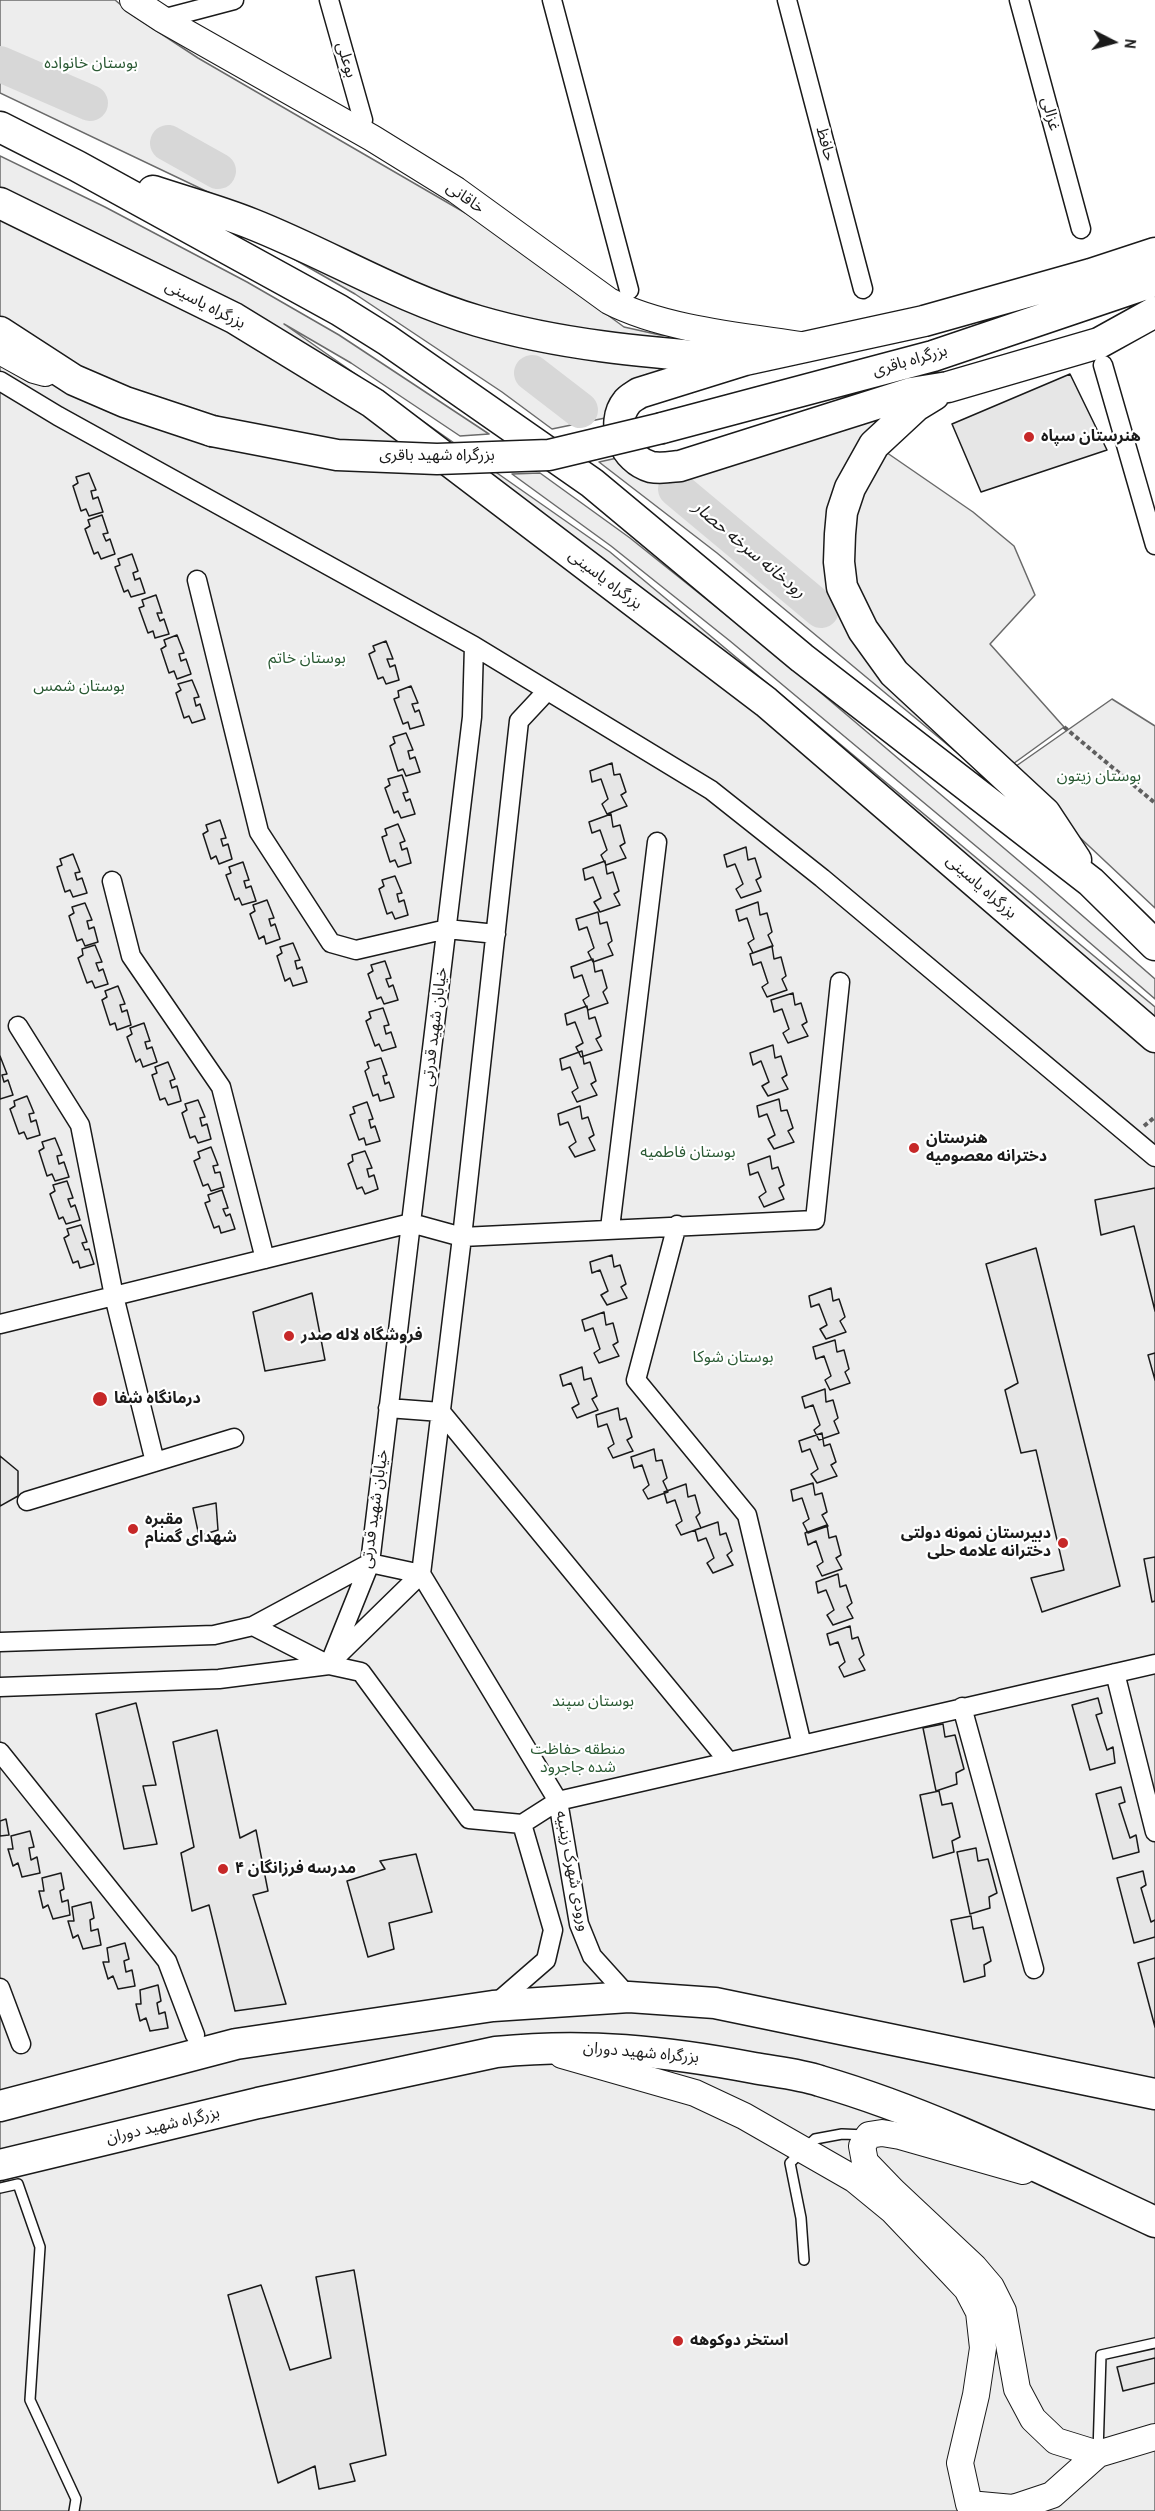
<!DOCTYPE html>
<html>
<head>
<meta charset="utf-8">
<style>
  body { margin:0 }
  #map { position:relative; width:1155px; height:2511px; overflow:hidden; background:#fff; font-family:"Archivo Narrow",sans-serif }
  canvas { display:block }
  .north { position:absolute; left:1083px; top:12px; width:60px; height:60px; -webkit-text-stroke:4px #fff; paint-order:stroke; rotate:96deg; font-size:16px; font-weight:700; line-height:24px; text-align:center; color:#1a1a1a }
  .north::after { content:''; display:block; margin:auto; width:21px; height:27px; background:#1a1a1a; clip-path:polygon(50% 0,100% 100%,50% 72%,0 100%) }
</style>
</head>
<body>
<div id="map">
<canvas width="1155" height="2511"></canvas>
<div class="north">N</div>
</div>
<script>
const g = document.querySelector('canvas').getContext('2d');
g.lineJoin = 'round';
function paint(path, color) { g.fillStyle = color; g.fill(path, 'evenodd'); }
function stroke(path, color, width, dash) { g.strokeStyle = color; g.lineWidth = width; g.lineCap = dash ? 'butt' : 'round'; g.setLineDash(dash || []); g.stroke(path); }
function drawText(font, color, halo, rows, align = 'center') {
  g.font = font + ' "Archivo Narrow","Noto Sans Arabic",sans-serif'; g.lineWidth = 4.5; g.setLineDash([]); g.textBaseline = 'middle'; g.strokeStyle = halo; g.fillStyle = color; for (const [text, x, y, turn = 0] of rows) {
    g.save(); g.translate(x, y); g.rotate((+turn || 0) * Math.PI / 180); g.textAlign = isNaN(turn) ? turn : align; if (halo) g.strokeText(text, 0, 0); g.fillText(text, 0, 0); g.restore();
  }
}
const built = new Path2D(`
  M0 0H115L134 16 198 58 481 222 624 327 660 335 741 340 640 341 486 312 273 223 0 93Z
  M0 156 105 207 247 282 339 335 489 434 460 436 351 363 284 324 610 552 1155 1007V2511H0Z
  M245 231 331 273 710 365 610 417 552 429 502 392 355 294Z
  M913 400 858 452 839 596 1038 820 717 553 599 462 626 456 635 466Z
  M880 448 973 512 1014 546 1035 595 990 644 1064 727 1006 769 901 670 860 609 844 540Z
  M540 473 630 538 775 654 1038 877 1155 979V999L1031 892 730 641 611 546 512 474Z
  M1112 699 1155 726V908L1009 771Z`);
const river = new Path2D(`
  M0 64 90 103
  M168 143 218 171
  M532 373 580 410
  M676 489 821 610`);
const building = new Path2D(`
  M1070 374 1107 450 981 492 952 424Z
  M89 473 96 490 91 491 93 499 98 497 103 512 89 516 86 509 81 511 73 486 78 483 76 477Z
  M102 515 108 533 103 534 106 541 110 539 115 554 101 559 98 552 94 554 85 529 90 526 88 520Z
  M132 554 138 571 133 573 135 580 140 578 145 593 131 597 128 590 124 592 115 567 120 565 118 559Z
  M156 595 162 613H157L160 621 164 619 169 634 155 638 153 631 148 633 139 608 144 606 142 600Z
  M177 635 184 653 179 654 181 661 186 659 191 674 177 679 174 671 169 673 161 649 166 646 164 640Z
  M386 641 393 659H387L390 667 395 665 399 680 386 684 383 677 378 679 369 654 375 651 373 646Z
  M192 680 199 697 194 698 196 706 200 704 205 719 192 723 189 716 184 718 176 693 181 690 178 684Z
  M411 686 418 703 412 704 415 712 419 710 424 725 410 729 408 722 403 724 394 699 399 697 398 691Z
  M406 733 413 750 408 751 410 759 415 757 420 772 406 776 403 769 398 771 390 746 395 743 393 737Z
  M612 763 614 775 620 774 626 792 621 795 627 806 607 814 602 804 608 799 601 779 592 782 590 771Z
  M402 775 408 792 403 793 406 801 410 799 415 814 401 818 398 811 394 813 385 788 390 785 388 779Z
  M611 814 613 827 620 825 625 843 620 846 626 858 606 865 601 855 607 850 600 830 592 833 589 822Z
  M220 820 226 838 221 839 223 846 228 844 232 859 219 864 216 856 211 859 203 834 208 831 206 825Z
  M398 824 405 841 400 843 402 850 407 848 411 863 398 867 395 860 390 862 382 837 387 835 385 829Z
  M746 847 748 860 755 858 761 877 756 880 761 891 741 898 736 889 743 884 735 864 727 867 724 855Z
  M73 854 80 872 75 873 77 880 82 878 87 893 73 897 70 890 65 892 57 867 62 865 60 859Z
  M605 861 607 874 613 872 619 891 614 894 620 905 600 912 594 902 601 898 593 877 585 880 583 869Z
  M243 862 249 880 244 881 246 888 251 886 256 901 242 905 239 898 235 900 226 875 231 873 229 867Z
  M395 876 402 893 397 894 399 902 404 900 408 915 395 919 392 912 387 914 379 889 384 886 382 880Z
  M267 900 274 918 269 919 271 926 275 924 280 939 266 944 264 936 259 939 250 914 255 911 253 905Z
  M758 902 760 915 767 913 772 932 768 935 773 946 753 953 748 943 754 939 747 918 739 921 736 910Z
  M85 903 92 920 87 921 89 929 94 927 98 942 85 946 82 939 77 941 69 916 74 913 72 907Z
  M598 912 600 924 607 922 612 941 608 944 613 955 593 962 588 952 594 948 587 927 579 930 576 919Z
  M293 943 300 960 295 961 297 969 302 967 307 982 293 986 290 978 285 981 277 956 282 953 280 947Z
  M95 945 102 962 96 963 99 971 103 969 108 984 95 988 92 981 87 983 78 958 83 955 82 949Z
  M772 946 774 959 781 957 786 976 782 979 787 990 767 997 762 987 768 983 761 962 753 965 750 954Z
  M593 959 595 972 602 970 607 988 603 992 608 1003 588 1010 583 1000 589 996 582 975 574 978 571 967Z
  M385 961 391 978 386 979 389 987 393 985 398 1000 384 1004 381 997 377 999 368 974 373 971 371 965Z
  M118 986 125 1004 120 1005 122 1012 127 1010 131 1025 117 1030 115 1023 110 1025 102 1000 107 997 105 991Z
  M793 993 795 1005 801 1003 807 1022 802 1025 808 1036 788 1043 783 1033 789 1029 782 1009 774 1012 771 1000Z
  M587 1006 589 1019 595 1017 601 1036 596 1039 602 1050 581 1057 576 1047 583 1043 575 1022 567 1025 565 1014Z
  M383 1008 389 1025 384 1026 386 1034 391 1032 396 1047 382 1051 379 1044 375 1046 366 1021 371 1018 369 1012Z
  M144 1023 150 1041 145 1042 147 1049 152 1047 157 1062 143 1067 140 1059 136 1062 127 1037 132 1034 130 1028Z
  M773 1045 775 1058 781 1056 787 1075 782 1078 788 1089 768 1096 762 1086 769 1082 761 1061 753 1065 750 1053Z
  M582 1051 584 1064 590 1062 596 1081 591 1084 597 1095 577 1102 572 1092 578 1088 570 1067 562 1070 560 1059Z
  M0 1056 7 1074 2 1075 4 1082 8 1080 13 1095 0 1099Z
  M381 1058 387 1075 383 1076 385 1084 389 1082 394 1097 380 1101 378 1094 373 1096 365 1071 369 1068 367 1062Z
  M168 1062 175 1079 170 1081 172 1088 177 1086 181 1101 168 1105 165 1098 160 1100 152 1075 157 1073 155 1067Z
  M27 1096 34 1113 29 1114 31 1122 36 1120 40 1135 27 1139 24 1132 19 1134 10 1109 15 1106 14 1101Z
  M779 1099 781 1111 787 1110 793 1128 788 1131 794 1142 774 1149 768 1139 775 1135 767 1114 759 1117 757 1106Z
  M198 1100 205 1117 200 1118 202 1126 207 1124 211 1139 198 1143 195 1136 190 1138 182 1113 187 1110 185 1104Z
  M367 1102 373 1119 369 1120 371 1128 375 1126 380 1141 366 1145 364 1138 359 1140 350 1115 355 1113 353 1107Z
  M580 1106 582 1119 588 1117 594 1135 589 1138 595 1150 575 1157 569 1147 576 1142 568 1122 560 1125 558 1114Z
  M55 1138 62 1155 57 1156 59 1164 64 1162 69 1177 55 1181 52 1174 47 1176 39 1151 44 1148 42 1142Z
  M211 1147 218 1165 213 1166 215 1173 220 1172 224 1187 211 1191 208 1184 203 1186 194 1161 200 1158 198 1152Z
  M365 1151 372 1168 367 1169 369 1177 374 1175 378 1189 365 1194 362 1187 357 1189 348 1164 353 1161 352 1155Z
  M770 1156 772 1169 778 1167 784 1185 779 1188 784 1199 764 1207 759 1197 766 1192 758 1172 750 1175 748 1164Z
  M67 1181 73 1198 68 1199 71 1207 75 1205 80 1220 66 1224 63 1217 59 1219 50 1194 55 1191 53 1185Z
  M1155 1188V1311L1134 1226 1101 1235 1095 1200Z
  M222 1190 228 1208 223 1209 226 1216 230 1214 235 1229 221 1233 219 1226 214 1228 205 1203 210 1201 208 1195Z
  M81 1225 87 1242 82 1243 85 1250 89 1249 94 1264 80 1268 78 1261 73 1263 64 1238 69 1235 67 1229Z
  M1036 1248 1120 1586 1042 1612 1031 1578 1064 1570 1036 1450 1021 1453 1005 1390 1018 1383 986 1264Z
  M612 1255 614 1267 620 1265 626 1284 621 1287 627 1298 607 1305 601 1295 608 1291 600 1270 592 1273 590 1262Z
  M831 1288 833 1301 839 1299 845 1317 840 1321 846 1332 826 1339 820 1329 827 1325 819 1304 811 1307 809 1296Z
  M312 1293 325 1360 265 1371 253 1312Z
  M604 1312 606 1325 613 1323 618 1342 613 1345 619 1356 599 1363 594 1353 600 1349 593 1328 585 1331 582 1320Z
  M835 1340 837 1352 844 1350 849 1369 845 1372 850 1383 830 1390 825 1380 831 1376 824 1356 816 1359 813 1347Z
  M1155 1353V1380L1148 1355Z
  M582 1367 584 1380 591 1378 597 1396 592 1399 598 1410 577 1418 572 1408 579 1404 571 1383 563 1386 560 1375Z
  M825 1389 826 1402 833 1400 838 1418 834 1421 839 1433 819 1440 814 1430 820 1425 813 1405 805 1408 802 1397Z
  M618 1408 620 1420 626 1418 632 1437 627 1440 633 1451 613 1458 608 1448 614 1444 607 1424 598 1427 596 1415Z
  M822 1433 824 1446 830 1444 836 1462 831 1465 837 1476 817 1483 811 1474 818 1469 810 1449 802 1452 799 1441Z
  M654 1449 656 1461 662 1460 667 1478 663 1481 668 1492 648 1499 643 1490 649 1485 642 1465 634 1468 631 1457Z
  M0 1456 18 1471V1496L0 1506Z
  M813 1483 815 1495 822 1493 827 1512 822 1515 828 1526 808 1533 803 1523 809 1519 802 1498 793 1501 791 1490Z
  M686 1484 688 1497 695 1495 700 1513 696 1517 701 1528 681 1535 676 1525 682 1521 675 1500 667 1503 664 1492Z
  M216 1503 218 1530 199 1536 193 1508Z
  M718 1522 720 1535 726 1533 732 1551 727 1555 733 1565 713 1573 707 1563 714 1558 706 1538 698 1541 695 1530Z
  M827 1525 829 1538 836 1536 841 1555 836 1558 842 1569 822 1576 817 1566 823 1562 816 1541 808 1545 805 1533Z
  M1155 1557V1601L1152 1602 1144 1559Z
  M838 1574 840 1587 846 1585 852 1603 847 1607 853 1618 833 1625 827 1615 834 1610 826 1590 818 1593 816 1582Z
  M850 1626 852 1639 858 1637 864 1655 859 1659 865 1670 844 1677 839 1667 845 1662 838 1642 830 1645 827 1634Z
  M1098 1698 1102 1713 1096 1715 1107 1750 1113 1747 1115 1763 1090 1770 1072 1705Z
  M136 1703 156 1785 143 1786 157 1844 124 1849 96 1714Z
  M943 1724 945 1737 955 1735 964 1769 956 1773 957 1784 936 1791 923 1728Z
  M217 1730 240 1838 256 1830 268 1891 253 1895 286 2004 235 2011 209 1905 192 1911 181 1853 194 1847 173 1742Z
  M1121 1787 1125 1802 1119 1804 1130 1838 1136 1835 1139 1852 1113 1859 1096 1794Z
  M939 1791 942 1805 952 1803 960 1837 952 1841 954 1852 933 1858 920 1795Z
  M6 1819 9 1835 0 1836V1821Z
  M30 1831 34 1847 29 1848 31 1860 37 1857 40 1873 22 1877 18 1863 13 1866 8 1849H13L11 1836Z
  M976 1848 978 1861 988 1859 997 1893 989 1897 990 1908 970 1914 957 1852Z
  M416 1854 432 1912 389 1923 394 1949 368 1957 347 1881 385 1869 380 1861Z
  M1143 1871 1146 1885 1141 1888 1151 1922 1155 1920V1937L1134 1943 1117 1878Z
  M61 1873 64 1889 60 1891 62 1902 68 1900 70 1915 53 1919 48 1905 43 1908 39 1891H44L42 1878Z
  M91 1902 94 1918 90 1920 91 1931 98 1929 101 1945 83 1949 78 1935 73 1938 68 1921H74L72 1907Z
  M971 1916 973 1929 983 1927 991 1961 984 1965 985 1976 964 1982 951 1920Z
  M125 1943 129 1959 124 1961 126 1972 132 1970 135 1986 118 1989 113 1976 108 1979 103 1962H109L107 1948Z
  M1155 1958V2027L1138 1963Z
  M158 1985 161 2001 157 2003 159 2014 165 2012 168 2028 150 2031 146 2018 140 2021 136 2004H141L140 1990Z
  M354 2270 386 2455 350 2464 355 2481 319 2489 315 2466 278 2483 228 2295 261 2285 290 2370 331 2358 316 2277Z
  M1155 2358V2383L1123 2391 1117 2367Z`);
const path = new Path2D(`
  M1064 727 1155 803
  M1144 1126 1155 1117`);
const service = new Path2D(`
  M0 2188 18 2184 40 2247 30 2400 76 2499 74 2511
  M804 2260 801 2218 790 2163 815 2139 842 2134 866 2135
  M1098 2453 1101 2355 1155 2343`);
const minor = new Path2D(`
  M329 0 363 120
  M552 0 629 290
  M787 0 863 289
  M1019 0 1081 229
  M162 19 234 0
  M1103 365 1155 545
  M0 381 58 416 474 646 711 790 822 878 1155 1157
  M197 580 259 832 331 943 356 950 447 929 496 934
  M112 881 131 956 221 1087 265 1259
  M18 1026 80 1125 114 1296 155 1462
  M677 1225 636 1380 747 1515 802 1745
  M610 1228 657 842
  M0 1324 411 1223 462 1237 815 1220 840 982
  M388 1408 441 1412 729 1762
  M27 1501 234 1438
  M253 1626 329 1665
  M0 1642 214 1635 253 1626 370 1563 421 1574 558 1801 579 1924 592 1956 629 1997
  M334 1659 421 1574 462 1237 519 721 547 691
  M329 1665 370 1563 472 717 474 646
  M1115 1673 1155 1832
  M0 1687 219 1679 329 1665 361 1672 469 1819 522 1824 558 1801 1155 1664
  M962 1707 1034 1969
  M0 1752 167 1961 195 2035
  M0 1988 21 2044
  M493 2006 546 1960 553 1930 522 1824`);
const secondary = new Path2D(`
  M133 0 162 19 372 138 456 190 609 301C663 329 741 336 801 345
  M0 351 34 370 45 373
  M562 2055 695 2093 744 2116 854 2179 893 2211 952 2273 967 2289 979 2312 983 2348 976 2395 960 2463 969 2504 1013 2508 1052 2495 1098 2454 1155 2437
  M1023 2171 900 2136 882 2133 869 2135 862 2146 865 2162 893 2191 974 2267 991 2287 1003 2311 1017 2389 1033 2419 1056 2441 1098 2454`);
const trunk = new Path2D(`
  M0 127 77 166 339 310 387 340 592 483 802 658 1091 882 1155 945
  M153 191C186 202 220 211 252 224 328 254 399 298 478 321 560 345 644 352 730 359
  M0 203 234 318 373 403 766 702 1155 1037
  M1155 253 1091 274 924 321 745 360 639 393C635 396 630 398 627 402 609 424 625 460 651 467 661 469 670 467 680 466L911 393 948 387 1099 343 1155 312
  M0 332 74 380 125 402 212 431
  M934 395 916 406 874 445 850 488 842 512 840 534 839 562 842 587 863 630 894 673 1045 813 1076 860
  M662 428 933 356 1155 281
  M0 2106 236 2044 493 2006 629 1997 715 2003 1155 2094
  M0 2165 258 2103 496 2052C586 2043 665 2051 754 2068 776 2072 799 2074 820 2081 937 2115 1045 2171 1155 2222`);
const trunkBridge = new Path2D(`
  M212 431 337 455 437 459 549 455 662 428`);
const markers = [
  [1029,437,6,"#c62828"],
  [914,1148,6,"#c62828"],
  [289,1336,6,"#c62828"],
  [100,1399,8,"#c62828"],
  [133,1529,6,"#c62828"],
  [1063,1543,6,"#c62828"],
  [223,1869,6,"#c62828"],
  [678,2341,6,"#c62828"]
];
const streetNames = [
  ["بوعلی",346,60,74],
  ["غزالی",1050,114,75],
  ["حافظ",825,144,75],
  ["خاقانی",465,198,35],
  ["بزرگراه یاسینی",205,305,27],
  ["بزرگراه باقری",910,361,-16],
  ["بزرگراه شهید باقری",437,456],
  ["بزرگراه یاسینی",605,580,37],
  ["بزرگراه یاسینی",981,887,41],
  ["خیابان شهید قدرتی",435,1027,-83],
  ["خیابان شهید قدرتی",375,1509,-82],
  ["ورودی شهرک زینبیه",572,1871,79],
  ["بزرگراه شهید دوران",641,2053,5],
  ["بزرگراه شهید دوران",163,2126,-13]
];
const parkNames = [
  ["بوستان خانواده",91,64],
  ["بوستان خاتم",307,659],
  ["بوستان شمس",79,687],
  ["بوستان زیتون",1099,777],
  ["بوستان فاطمیه",688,1153],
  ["بوستان شوکا",733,1358],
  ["بوستان سپند",593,1702],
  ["منطقه حفاظت",578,1750],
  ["شده جاجرود",578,1768]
];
const poiNames = [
  ["هنرستان سپاه",1041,437],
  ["هنرستان",926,1139],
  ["دخترانه معصومیه",926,1157],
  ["فروشگاه لاله صدر",301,1336],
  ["درمانگاه شفا",114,1399],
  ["مقبره",145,1520],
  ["شهدای گمنام",145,1538],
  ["دبیرستان نمونه دولتی",1051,1534,"right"],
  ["دخترانه علامه حلی",1051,1552,"right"],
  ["مدرسه فرزانگان ۴",235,1869],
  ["استخر دوکوهه",690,2341]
];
const waterNames = [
  ["رودخانه سرخه حصار",749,550,40]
];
paint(built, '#ededed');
stroke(built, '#6a6a6a', 1.5);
stroke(river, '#d7d7d7', 36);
paint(building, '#e6e6e6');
stroke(building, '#1a1a1a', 1.5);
stroke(service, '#1a1a1a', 12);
stroke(minor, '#1a1a1a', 21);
stroke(secondary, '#1a1a1a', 28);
stroke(trunk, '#1a1a1a', 33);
stroke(path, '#5f5f5f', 4, [4.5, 3]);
stroke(service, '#fff', 9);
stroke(minor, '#fff', 18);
stroke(secondary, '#fff', 26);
stroke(trunk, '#fff', 30);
stroke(trunkBridge, '#1a1a1a', 33, []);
stroke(trunkBridge, '#fff', 30);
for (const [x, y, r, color] of markers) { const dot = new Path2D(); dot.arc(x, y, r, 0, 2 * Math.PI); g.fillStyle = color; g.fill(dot); stroke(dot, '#fff', 2); }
drawText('16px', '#1a1a1a', '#fff', streetNames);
drawText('16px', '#2b5a34', '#fff', parkNames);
drawText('bold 16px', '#1a1a1a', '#fff', poiNames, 'left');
drawText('italic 18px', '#1a1a1a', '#fff', waterNames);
</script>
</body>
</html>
